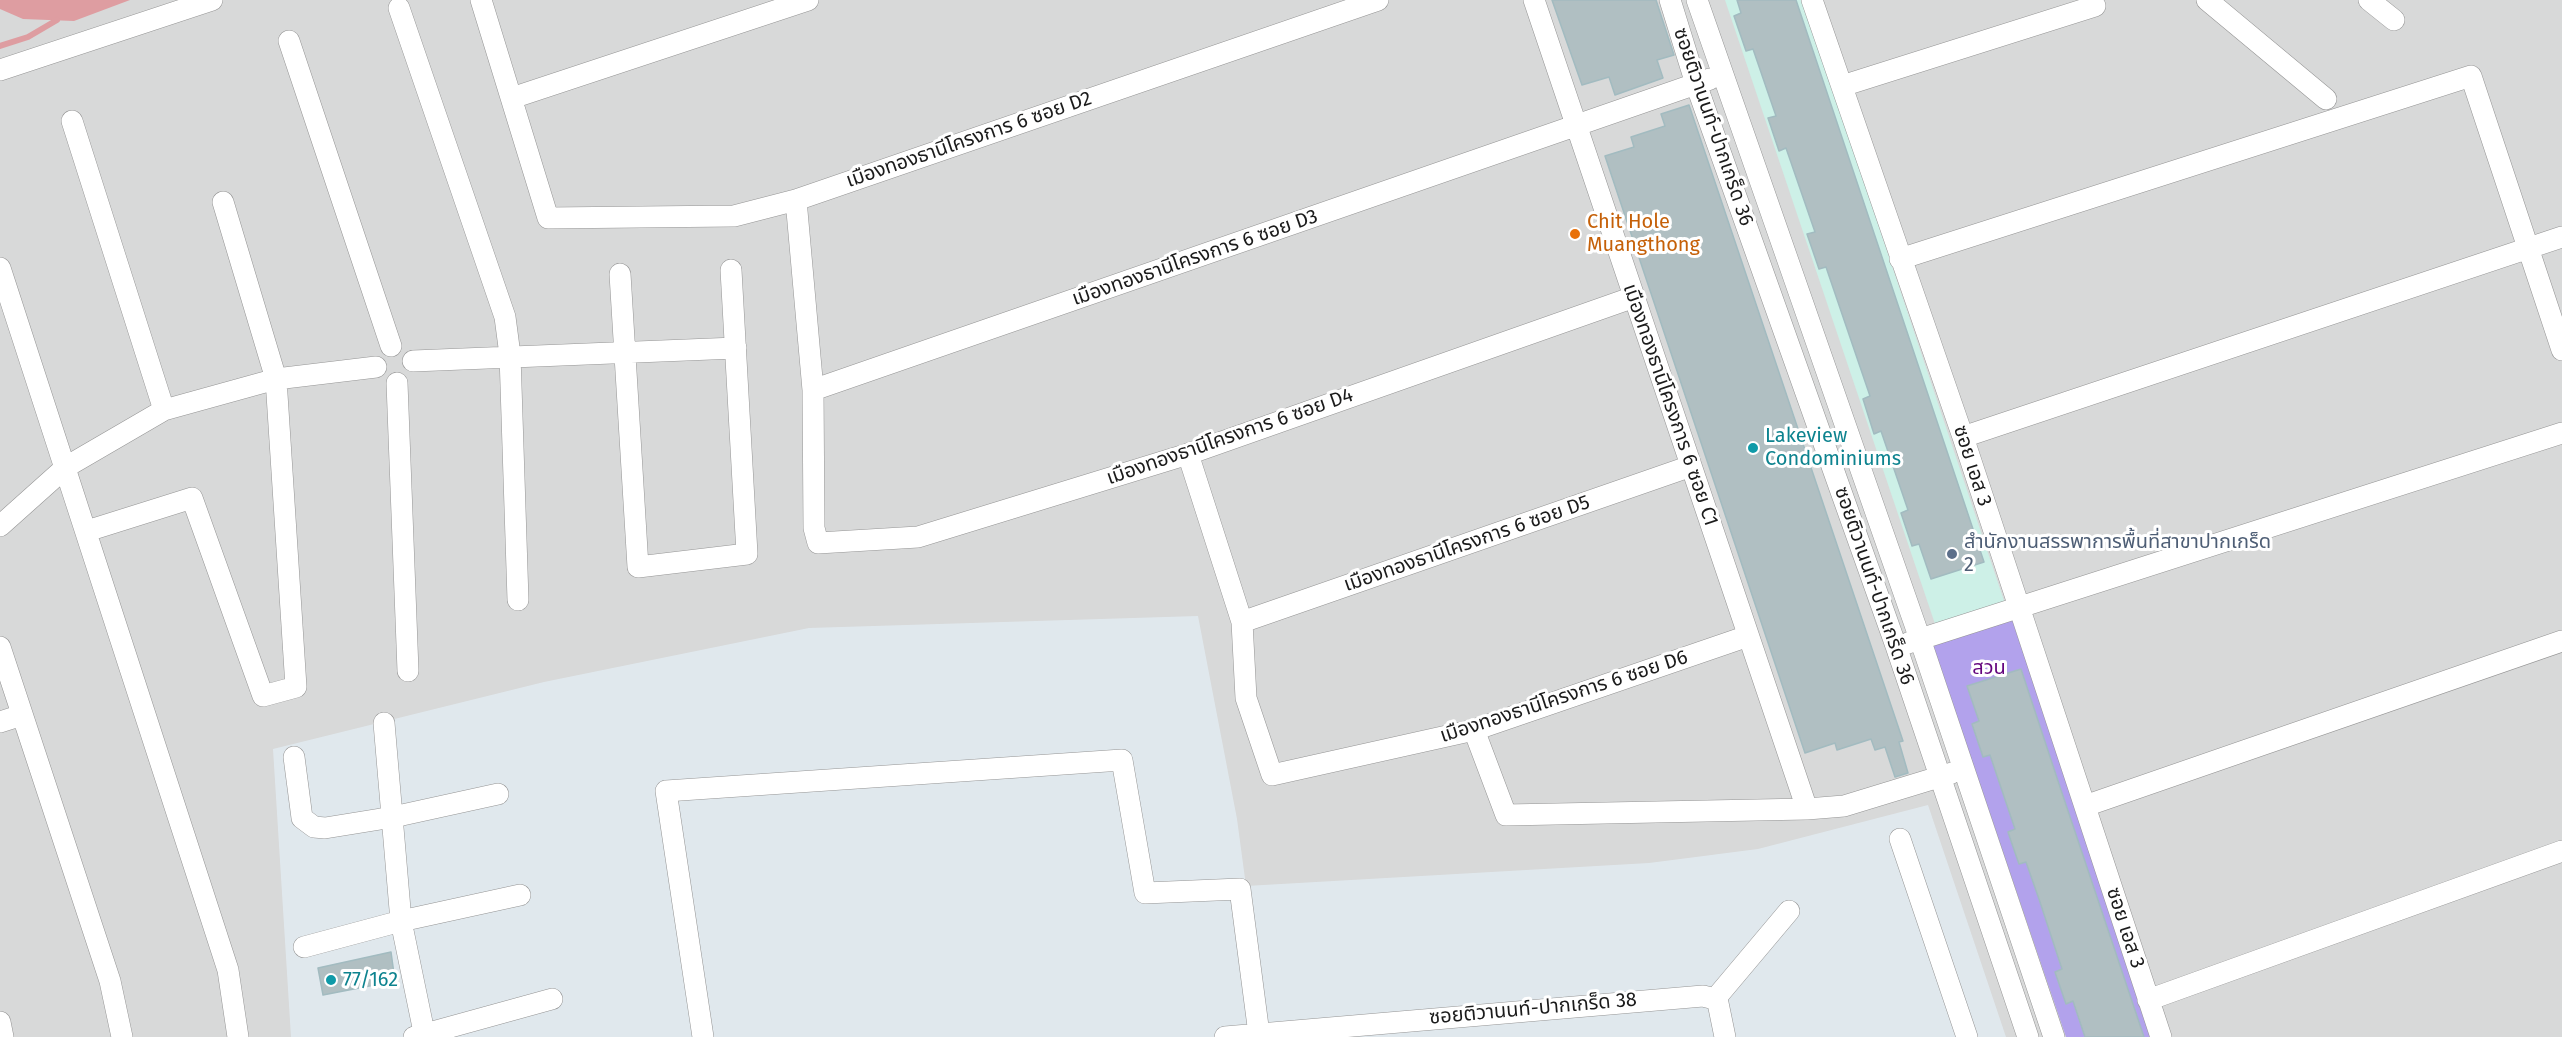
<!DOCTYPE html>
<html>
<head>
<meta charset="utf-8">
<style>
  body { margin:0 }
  canvas { display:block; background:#e0e8ed }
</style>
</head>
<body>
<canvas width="2562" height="1037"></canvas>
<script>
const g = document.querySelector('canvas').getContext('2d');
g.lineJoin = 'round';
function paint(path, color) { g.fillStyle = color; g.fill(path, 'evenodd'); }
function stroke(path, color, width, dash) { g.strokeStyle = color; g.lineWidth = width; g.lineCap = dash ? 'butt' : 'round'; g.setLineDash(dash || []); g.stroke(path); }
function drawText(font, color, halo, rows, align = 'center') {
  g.font = font + ' "Fira Sans","Noto Sans Thai",sans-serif'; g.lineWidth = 6; g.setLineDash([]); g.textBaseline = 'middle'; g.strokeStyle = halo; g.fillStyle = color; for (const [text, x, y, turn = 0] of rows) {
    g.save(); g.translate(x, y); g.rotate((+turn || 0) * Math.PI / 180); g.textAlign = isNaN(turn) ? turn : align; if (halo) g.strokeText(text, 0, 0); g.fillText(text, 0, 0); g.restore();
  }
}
const residential = new Path2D(`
  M0 0H2562V1037H2006L1928 805 1758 849 1649 863 1246 886 1237 819 1198 616 809 628 544 682 273 749 291 1037H0Z`);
const commercial = new Path2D(`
  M1725 0H1803L2150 1037H2074Z`);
const grass = new Path2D(`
  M2018 608 2160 1037H2066L1930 638Z`);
const water = new Path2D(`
  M0 0H130L74 21 23 19 0 9Z`);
const stream = new Path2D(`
  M0 46 28 37 57 20`);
const building = new Path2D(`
  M1552 0H1656L1674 55 1657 60 1663 78 1615 95 1609 77 1582 85Z
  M1737 0H1796L1984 562 1931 579 1919 544 1912 546 1901 513 1908 510 1881 431 1874 434 1863 399 1870 396 1826 267 1819 269 1807 234 1815 232 1786 148 1779 151 1768 118 1776 116 1753 49 1746 51 1734 16 1741 13Z
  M1689 105 1903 741 1899 742 1908 773 1895 777 1885 747 1875 750 1871 739 1837 750 1835 743 1805 753 1605 156 1634 147 1631 137 1665 126 1661 114Z
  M2021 669 2060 787 2144 1037H2085L2073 1001 2066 1004 2055 972 2062 969 2039 899 2026 862 2019 864 2011 841 2008 832 2015 829 1990 755 1983 757 1972 724 1979 721 1967 686Z
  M391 952 395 981 323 995 318 968Z`);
const minor = new Path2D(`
  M481 0 548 218 734 216 796 200 1378 0
  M1534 0 1807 809
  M1670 0 1696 84 1896 646 2028 1037
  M1697 0 1920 639 2054 1037
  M1812 0 1963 437 2161 1037
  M2207 0 2326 99
  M2369 0 2394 20
  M399 8 505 317 510 355 518 600
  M289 41 391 346
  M0 70 212 0
  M1842 86 2095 6
  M512 98 808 0
  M72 121 164 410
  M796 200 813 390 814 528 818 543 918 537 1188 454 1634 297
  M1900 259 2471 76 2562 350
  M0 268 228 970 238 1037
  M620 274 638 567 747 554 731 270
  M413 361 736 348
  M397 383 408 671
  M813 390 1710 79
  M1963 437 2562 237
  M1188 454 1242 622 1246 698 1272 775 1474 730 1748 636
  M0 526 66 467 164 410 276 379 376 367
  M87 531 192 498 263 696 296 687 276 379 223 202
  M1242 622 1691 466
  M1908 643 2562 433
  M0 647 110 981 122 1037
  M0 722 22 715
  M384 723 401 921 425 1037
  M1474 730 1506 815 1807 809 1844 806 1952 773
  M294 757 302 818 314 827 325 828 393 817 498 794
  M2085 806 2562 641
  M1900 839 1967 1037
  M304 947 401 921 520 895
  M1715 999 1789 911
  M2148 1000 2562 851
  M0 1022 3 1037
  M414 1037 552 999
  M703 1037 666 791 1122 760 1145 893 1240 889 1259 1034
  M1225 1037 1703 996 1715 999 1718 1003 1725 1037`);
const markers = [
  [1575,234,6,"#e8710a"],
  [1753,448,6,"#0f9aa8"],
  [1952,554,6,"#5c6f8a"],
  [331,980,6,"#0f9aa8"]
];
const streetNames = [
  ["ซอยติวานนท์-ปากเกร็ด 36",1713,127,71],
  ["เมืองทองธานีโครงการ 6 ซอย D2",969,140,-19],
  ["เมืองทองธานีโครงการ 6 ซอย D3",1195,258,-19],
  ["เมืองทองธานีโครงการ 6 ซอย C1",1670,405,71],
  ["เมืองทองธานีโครงการ 6 ซอย D4",1230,437,-19],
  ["ซอย เอส 3",1972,466,72],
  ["เมืองทองธานีโครงการ 6 ซอย D5",1467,544,-19],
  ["ซอยติวานนท์-ปากเกร็ด 36",1874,586,71],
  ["เมืองทองธานีโครงการ 6 ซอย D6",1564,697,-18],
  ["ซอย เอส 3",2125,928,72],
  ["ซอยติวานนท์-ปากเกร็ด 38",1533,1009,-5]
];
const foodNames = [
  ["Chit Hole",1587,222],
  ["Muangthong",1587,245]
];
const cultureNames = [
  ["Lakeview",1765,436],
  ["Condominiums",1765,459],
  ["77/162",343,980]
];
const serviceNames = [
  ["สำนักงานสรรพาการพื้นที่สาขาปากเกร็ด",1964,542],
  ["2",1964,565]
];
const parkNames = [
  ["สวน",1989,668]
];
paint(residential, '#d8d9d9');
paint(commercial, '#cdf0e7');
paint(grass, '#b2a2ec');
paint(water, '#de9da1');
stroke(stream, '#de9da1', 6);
paint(building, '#b0bfc2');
stroke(building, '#a2bbc0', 1.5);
stroke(minor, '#959595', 22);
stroke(minor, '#fff', 21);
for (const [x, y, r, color] of markers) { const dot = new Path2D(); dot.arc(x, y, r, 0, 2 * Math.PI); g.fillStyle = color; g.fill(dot); stroke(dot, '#fff', 2); }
drawText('20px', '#1b1b1b', '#fff', streetNames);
drawText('20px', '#c56008', '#fff', foodNames, 'left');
drawText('20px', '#0d838f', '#fff', cultureNames, 'left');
drawText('20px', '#4e5e75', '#fff', serviceNames, 'left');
drawText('20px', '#64057d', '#fff', parkNames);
</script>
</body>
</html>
